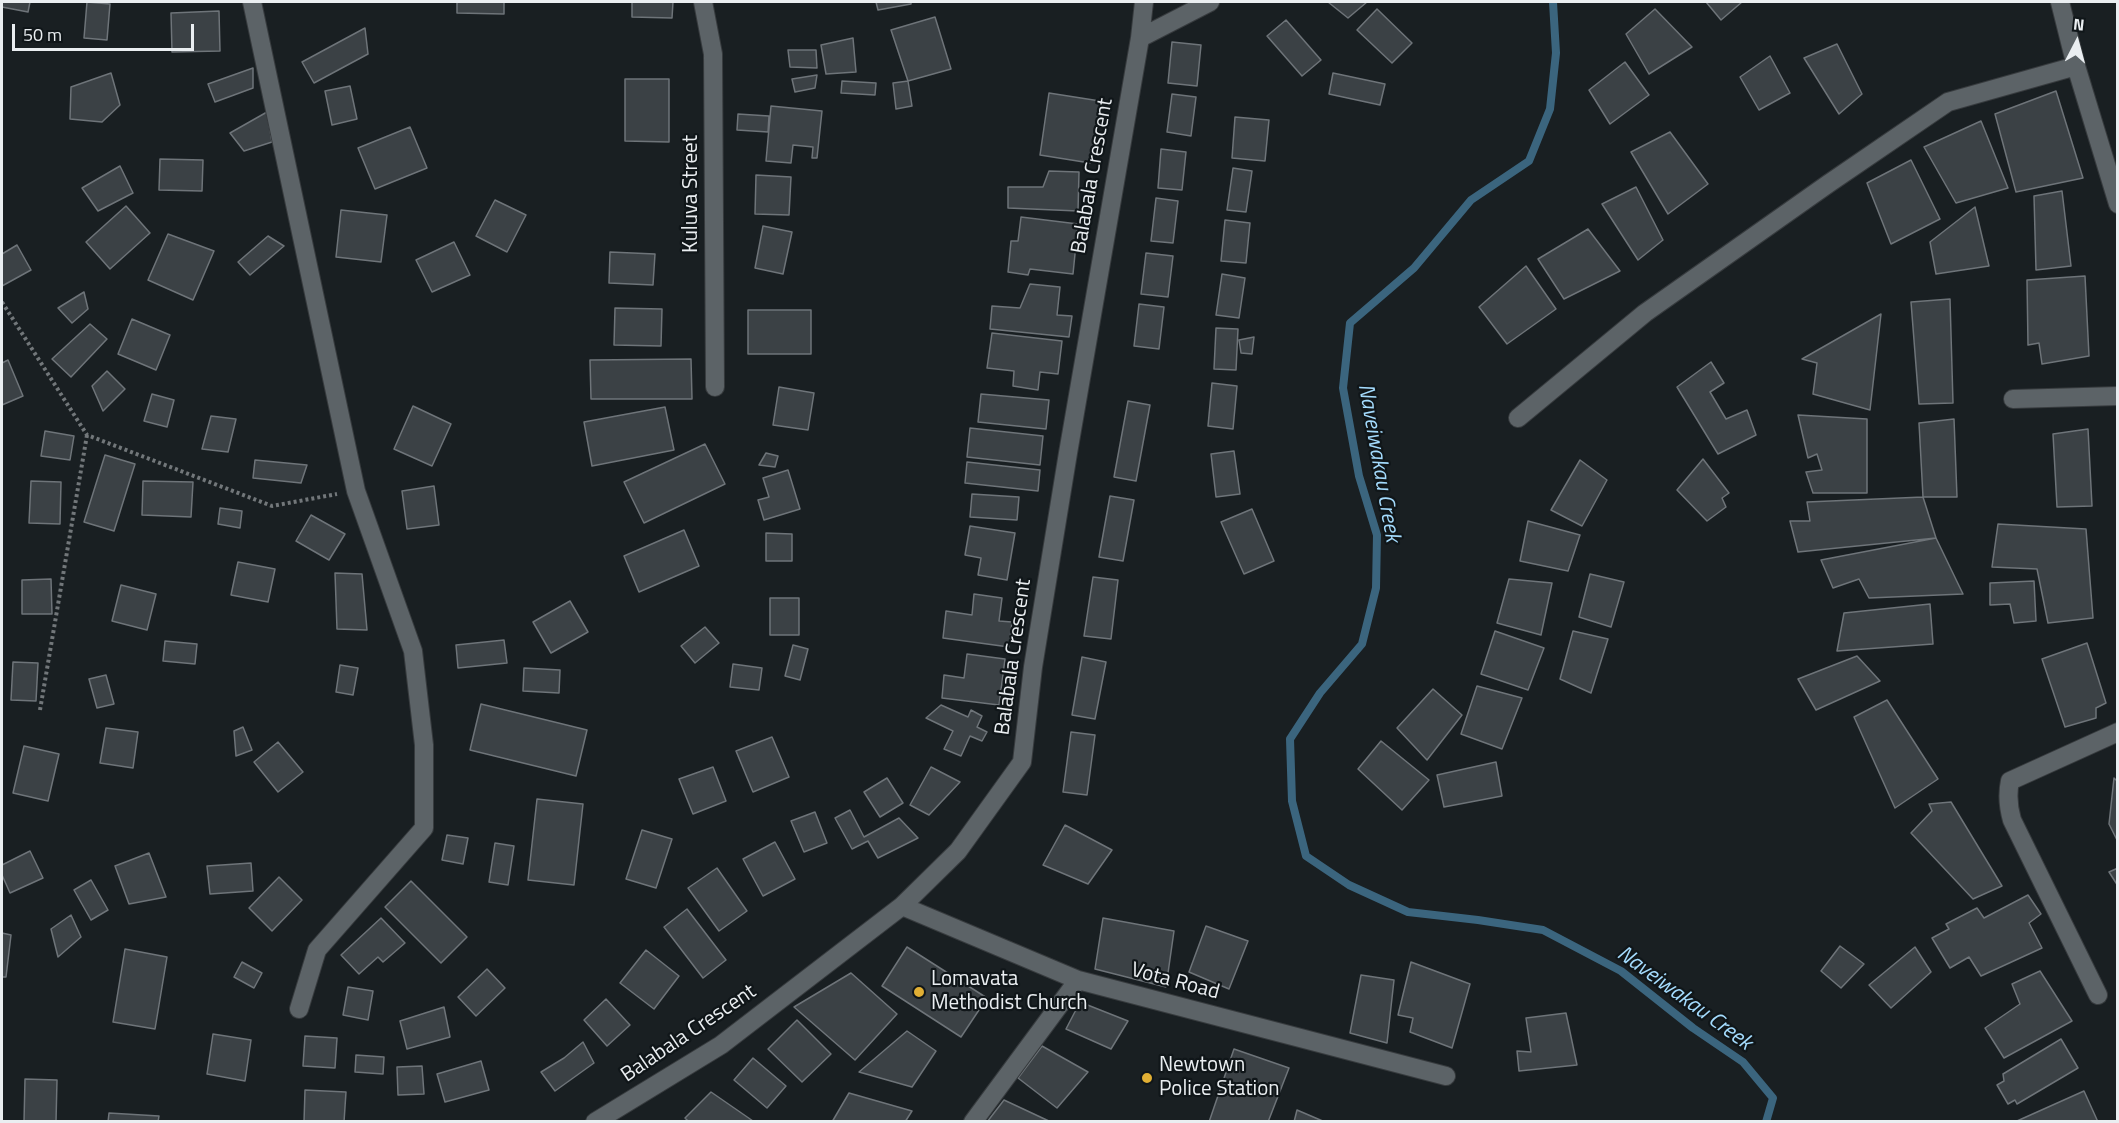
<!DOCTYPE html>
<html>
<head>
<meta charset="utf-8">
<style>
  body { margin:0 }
  #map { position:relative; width:2119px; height:1123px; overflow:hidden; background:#191f22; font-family:"Titillium Web",sans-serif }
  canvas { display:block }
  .frame { position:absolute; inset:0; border:3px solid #eaeef1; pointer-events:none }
  .north { position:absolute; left:2047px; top:12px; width:60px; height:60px; -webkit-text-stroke:4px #101619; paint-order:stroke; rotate:6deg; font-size:16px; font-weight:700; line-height:24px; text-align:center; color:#eaeef1 }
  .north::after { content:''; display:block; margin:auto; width:21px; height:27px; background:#eaeef1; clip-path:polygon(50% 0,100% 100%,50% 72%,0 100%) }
  .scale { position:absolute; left:12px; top:24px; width:182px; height:27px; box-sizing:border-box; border:3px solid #eaeef1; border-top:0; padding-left:8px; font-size:18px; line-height:21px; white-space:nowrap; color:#eaeef1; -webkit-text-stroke:4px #101619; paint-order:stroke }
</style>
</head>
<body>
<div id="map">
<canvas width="2119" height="1123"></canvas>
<div class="frame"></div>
<div class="north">N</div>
<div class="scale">50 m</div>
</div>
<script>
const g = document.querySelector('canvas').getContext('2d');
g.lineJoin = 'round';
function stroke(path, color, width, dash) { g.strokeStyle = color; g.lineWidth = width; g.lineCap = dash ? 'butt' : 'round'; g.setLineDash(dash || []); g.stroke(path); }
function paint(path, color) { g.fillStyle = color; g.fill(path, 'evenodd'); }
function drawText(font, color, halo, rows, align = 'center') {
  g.font = font + ' "Titillium Web",sans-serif'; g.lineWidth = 4.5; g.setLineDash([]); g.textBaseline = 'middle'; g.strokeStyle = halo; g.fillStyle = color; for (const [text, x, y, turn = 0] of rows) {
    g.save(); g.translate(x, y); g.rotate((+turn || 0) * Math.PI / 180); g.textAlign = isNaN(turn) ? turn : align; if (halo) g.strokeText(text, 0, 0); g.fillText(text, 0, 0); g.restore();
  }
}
const stream = new Path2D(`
  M1553 2 1556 53 1550 109 1529 161 1471 200 1414 268 1350 323 1343 388 1359 476 1377 535 1376 588 1362 644 1320 693 1290 739 1292 801 1306 856 1349 885 1408 912 1478 920 1543 930 1621 971 1693 1028 1743 1062 1773 1098 1766 1122`);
const building = new Path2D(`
  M2 2H30L28 12 2 7Z
  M87 2 110 4 107 40 84 38Z
  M457 2H504V14L457 13Z
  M632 2H673L672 18 632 17Z
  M876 2H911V4L878 10Z
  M1328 2H1367L1348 18Z
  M1706 2H1742L1721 20Z
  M1377 9 1412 43 1392 63 1357 30Z
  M1655 9 1692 47 1649 74 1626 34Z
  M219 11 220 51 172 52 171 13Z
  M935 17 951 69 908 81 891 30Z
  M1286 20 1321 60 1302 76 1267 36Z
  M365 28 368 54 314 83 302 62Z
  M853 38 856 72 826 74 821 45Z
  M1172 42 1201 45 1197 86 1168 83Z
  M1837 44 1862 94 1839 114 1804 58Z
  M788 50H816L817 68 790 67Z
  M1770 56 1790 93 1759 110 1740 77Z
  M1625 62 1649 95 1610 124 1589 90Z
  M253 68V88L215 102 208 84Z
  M111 73 120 105 102 122 70 119 71 87Z
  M1333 73 1385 84 1380 105 1329 94Z
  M817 75 815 88 795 92 792 79Z
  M625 79H669V142L625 141Z
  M842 81 876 83 875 95 841 93Z
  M908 81 912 106 896 109 893 83Z
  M350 86 357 119 332 125 325 91Z
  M2056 91 2083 178 2016 192 1995 114Z
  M1049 93 1100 101 1090 163 1040 155Z
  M1172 94 1196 97 1191 136 1167 132Z
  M771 106 822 111 817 158H812L813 147 793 145 791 163 766 161Z
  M267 112 272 142 244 151 230 133Z
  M738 114 769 116 768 132 737 130Z
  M1235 117 1269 120 1265 161 1232 158Z
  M1981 121 2008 188 1956 203 1924 147Z
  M410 127 427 168 375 189 358 148Z
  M1670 132 1708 184 1668 214 1631 152Z
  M1161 149 1186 152 1182 190 1158 188Z
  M160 159 203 160 202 191 159 190Z
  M1911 160 1940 219 1891 244 1867 183Z
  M120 166 133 193 98 211 82 188Z
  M1233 168 1252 171 1246 212 1227 210Z
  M1049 171 1079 172 1078 211 1008 208V187H1043Z
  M756 175 791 177 789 215 755 214Z
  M1636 187 1663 240 1638 260 1602 204Z
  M2062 191 2071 266 2036 270 2034 196Z
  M1156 198 1178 201 1173 243 1151 241Z
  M495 200 526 215 507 252 476 236Z
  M126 206 150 233 110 269 86 242Z
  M1975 207 1989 266 1936 274 1930 242Z
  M341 210 387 215 381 262 336 257Z
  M1021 217 1078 224 1073 274 1030 269 1028 275 1008 272 1011 241H1018Z
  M1225 220 1250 223 1246 263 1221 261Z
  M763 226 792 232 783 274 755 268Z
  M1588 229 1620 271 1564 299 1538 259Z
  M168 234 214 251 193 300 148 280Z
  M268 236 284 246 250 275 238 262Z
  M454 242 470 275 432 292 416 260Z
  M17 245 31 270 2 286V254Z
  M610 252 655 254 653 285 609 283Z
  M1146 253 1173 256 1168 297 1141 294Z
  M1526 266 1556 309 1507 344 1479 307Z
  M1222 274 1245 278 1239 318 1216 315Z
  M2085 276 2089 356 2042 364 2039 343 2028 345 2027 280Z
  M1030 284 1060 287 1057 315 1072 316 1069 337 990 329 992 306 1020 308Z
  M84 292 88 309 72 323 58 308Z
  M1950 299 1953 403 1919 404 1911 302Z
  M1139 304 1164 307 1159 349 1134 346Z
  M615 308 662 309 661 346 614 345Z
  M748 310H811V354H748Z
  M1881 314 1870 410 1813 394 1817 363 1802 359Z
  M132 319 170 335 156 370 118 354Z
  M90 324 107 339 71 377 52 359Z
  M1216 328 1238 329 1236 370 1214 369Z
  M992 333 1062 341 1058 374 1040 372 1038 390 1013 386 1014 371 987 368Z
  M1254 337 1252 354 1241 353 1239 340Z
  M691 359 692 399H591L590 360Z
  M8 360 23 396 2 405V363Z
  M1711 362 1724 383 1710 392 1726 419 1747 410 1756 435 1718 454 1677 387Z
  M107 371 125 389 103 411 92 386Z
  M1212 383 1237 386 1233 429 1208 426Z
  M779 387 814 393 808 430 773 425Z
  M152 394 174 400 167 427 144 421Z
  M981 394 1049 400 1046 429 978 422Z
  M1128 401 1150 405 1136 481 1114 477Z
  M413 406 451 424 432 466 394 449Z
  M665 407 674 450 592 466 584 422Z
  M1798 415 1867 419V493H1813L1806 472 1822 470 1817 454 1808 458Z
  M211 416 236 419 228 452 202 449Z
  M1954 419 1957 497H1923L1919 423Z
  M970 428 1043 436 1040 465 967 457Z
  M2088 429 2092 506 2057 507 2053 434Z
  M45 431 74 436 70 460 41 456Z
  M705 444 725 484 644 523 624 482Z
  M1234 451 1240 494 1216 497 1211 454Z
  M766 453 778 456 775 467 759 465Z
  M105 455 135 464 114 531 84 522Z
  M1703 459 1729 493 1722 498 1726 507 1707 521 1677 490Z
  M255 460 307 465 301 483 253 478Z
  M1580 460 1607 480 1582 526 1551 510Z
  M967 462 1040 470 1038 491 965 483Z
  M788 470 800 509 764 520 758 500 769 497 763 478Z
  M31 481 61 482 60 524 29 523Z
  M143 481 193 482 191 517 142 515Z
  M434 486 439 525 407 529 402 491Z
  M972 494 1019 497 1017 520 970 517Z
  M1110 496 1134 500 1123 561 1099 557Z
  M1923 497 1936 538 1798 552 1790 521H1810L1807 502Z
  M220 508 242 511 240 528 218 524Z
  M1252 509 1274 561 1244 574 1221 522Z
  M311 515 345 534 329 560 296 541Z
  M1528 521 1580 535 1568 571 1520 561Z
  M1998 524 2086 529 2093 618 2048 623 2037 569 1992 567Z
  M970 526 1015 533 1007 580 978 575 981 558 965 555Z
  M684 530 699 566 639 592 624 556Z
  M766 533 792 534V561H766Z
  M1936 538 1963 594 1869 598 1859 579 1833 588 1821 560Z
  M238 562 275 569 268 602 231 595Z
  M335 573 362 574 367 630 337 629Z
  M1590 574 1624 582 1611 627 1579 617Z
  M1093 577 1118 580 1111 639 1084 636Z
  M51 579 52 614H22V580Z
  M1509 579 1552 583 1541 635 1497 623Z
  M2034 581 2036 621 2014 623 2010 604 1990 605V583Z
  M121 585 156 594 147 630 112 621Z
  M974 594 1002 598 999 621 1012 622 1009 647 943 638 946 611 972 615Z
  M770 598H799V635H770Z
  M570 601 588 632 551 653 533 622Z
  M1930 604 1933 644 1837 651 1844 613Z
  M705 627 719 643 695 663 681 646Z
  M1495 631 1544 648 1528 690 1481 674Z
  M1573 631 1608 639 1591 693 1560 679Z
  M504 640 507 663 458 668 456 645Z
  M165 641 197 644 195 664 163 661Z
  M2087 643 2106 703 2096 708V718L2065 727 2042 659Z
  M793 645 808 649 800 680 785 676Z
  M967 654 1005 659 999 705 942 698 944 675 964 678Z
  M1857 656 1880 681 1816 710 1798 679Z
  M1082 657 1106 662 1095 719 1072 715Z
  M13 662 38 663 36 701 11 700Z
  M733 664 762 668 759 690 730 687Z
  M340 665 358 668 353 695 336 692Z
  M524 668 560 670 559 693 523 691Z
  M106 675 114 704 97 708 89 679Z
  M1477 686 1522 698 1502 749 1461 734Z
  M1433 689 1462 715 1427 760 1397 728Z
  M1887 700 1938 779 1895 808 1854 717Z
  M481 704 587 730 576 776 470 750Z
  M941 705 968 717 971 710 982 716 977 727 987 732 982 741 970 736 961 756 944 749 953 731 926 718Z
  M243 727 252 750 236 756 234 731Z
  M106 728 138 732 133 768 100 763Z
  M1071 732 1095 735 1087 795 1063 792Z
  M772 737 789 777 753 792 736 751Z
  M1381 741 1429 780 1402 810 1358 769Z
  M278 742 303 772 278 792 254 762Z
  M24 746 59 754 48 801 13 793Z
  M1496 762 1502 796 1444 807 1437 775Z
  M713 767 726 801 693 814 679 779Z
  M931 767 960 782 929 815 910 805Z
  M887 778 903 803 880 817 864 792Z
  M2114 778 2118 782V842L2109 824Z
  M537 799 583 804 574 885 528 880Z
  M1951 802 2002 886 1973 899 1911 833 1932 811 1929 804Z
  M850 810 864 837 899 818 918 838 878 858 868 841 852 849 835 818Z
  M815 812 827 843 804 852 791 821Z
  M1065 825 1112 850 1088 884 1043 865Z
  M642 830 672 839 656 888 626 879Z
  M447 835 468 838 463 864 442 860Z
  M775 842 795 879 763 896 743 859Z
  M495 843 514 846 508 885 489 882Z
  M30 851 43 878 10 893 2 875V865Z
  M149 853 166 897 129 904 115 866Z
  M251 863 253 891 210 894 207 866Z
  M717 868 747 911 719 931 688 888Z
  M2118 868V886L2109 872Z
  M279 877 302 900 272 931 249 908Z
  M91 880 108 910 91 920 74 890Z
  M411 881 467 937 441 963 385 907Z
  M2028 895 2041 914 2029 923 2042 948 1981 976 1969 957 1950 968 1932 938 1949 929 1946 924 1977 908 1984 918Z
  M687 909 726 960 703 978 664 927Z
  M71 915 81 937 58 957 51 929Z
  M381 918 405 943 383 962 378 957 359 974 341 955Z
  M1103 918 1174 931 1166 987 1095 969Z
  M1206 926 1248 941 1229 989 1189 972Z
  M2 933 11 935 6 977H2Z
  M1840 946 1864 964 1841 988 1821 971Z
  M907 947 987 998 961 1037 882 986Z
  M1915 947 1931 972 1891 1008 1869 985Z
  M125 949 167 957 155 1029 113 1022Z
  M646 950 679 976 654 1009 620 983Z
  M242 962 262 973 254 988 234 977Z
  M1411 962 1470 984 1452 1048 1410 1032 1413 1018 1398 1015Z
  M487 969 505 988 476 1016 458 997Z
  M2040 971 2072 1021 2004 1058 1985 1028 2020 1004 2012 984Z
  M851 973 897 1014 855 1060 794 1007Z
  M1361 975 1394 980 1387 1043 1350 1033Z
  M348 987 373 991 368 1020 343 1015Z
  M606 999 630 1025 607 1046 584 1020Z
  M1080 1002 1128 1021 1111 1049 1066 1029Z
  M444 1007 450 1037 407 1049 400 1021Z
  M1566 1013 1577 1065 1519 1071 1517 1051 1531 1052 1526 1018Z
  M797 1020 831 1054 802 1082 768 1049Z
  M907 1031 936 1051 912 1087 859 1072Z
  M213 1034 251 1040 245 1081 207 1074Z
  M305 1036 337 1038 335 1068 303 1066Z
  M2061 1039 2078 1068 2017 1104 2015 1100 2008 1104 1997 1085 2004 1081 2003 1074Z
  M583 1042 594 1063 555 1091 541 1072 564 1058Z
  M1042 1046 1088 1072 1057 1108 1018 1078Z
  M1234 1049 1289 1068 1268 1122H1209Z
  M356 1055 384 1057 383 1074 355 1072Z
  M753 1058 786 1086 767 1108 734 1080Z
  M481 1061 489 1090 445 1102 437 1074Z
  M422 1066 424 1094 398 1095 397 1067Z
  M25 1079 57 1080 56 1122H24Z
  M305 1090 346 1092 344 1122H304Z
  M2084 1091 2098 1122H2017V1121Z
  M711 1092 753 1121 689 1122 685 1118Z
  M849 1093 912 1111 905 1122H832Z
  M1004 1100 1051 1122H987Z
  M1297 1110 1325 1122H1294Z
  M109 1113 159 1116 158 1122H108Z`);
const path = new Path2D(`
  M2 302 87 435 272 506 337 494
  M40 710 87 435`);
const minor = new Path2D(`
  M252 2 356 491 413 651 424 745V828L317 950 299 1009
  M703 2 713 54 715 387
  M2060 2 2076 66 2118 204
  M1140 38 1210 2
  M2013 399 2118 396
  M1518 418 1645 313 1828 184 1948 102 2076 66
  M902 906 1078 980 1446 1076
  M2098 995 2012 820C2008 806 2007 795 2010 781L2118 732
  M595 1122 721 1045 902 906 958 851 1022 762 1033 667 1068 453 1140 38 1144 2
  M973 1122 1078 980`);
const markers = [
  [919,992,6,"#e1af34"],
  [1147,1078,6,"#e1af34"]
];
const streetNames = [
  ["Balabala Crescent",1093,176,-80],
  ["Kuluva Street",692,194,-90],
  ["Balabala Crescent",1014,657,-82],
  ["Vota Road",1175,982,15],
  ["Balabala Crescent",689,1034,-34]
];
const poiNames = [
  ["Lomavata",931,980],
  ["Methodist Church",931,1004],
  ["Newtown",1159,1066],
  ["Police Station",1159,1090]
];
const waterNames = [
  ["Naveiwakau Creek",1378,463,80],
  ["Naveiwakau Creek",1684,999,36]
];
stroke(stream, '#3b657e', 8);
paint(building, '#3b4145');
stroke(building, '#6e7479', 1.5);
stroke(minor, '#373b3e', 20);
stroke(path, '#72777a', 4, [3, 3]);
stroke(minor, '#5c6367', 18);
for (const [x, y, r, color] of markers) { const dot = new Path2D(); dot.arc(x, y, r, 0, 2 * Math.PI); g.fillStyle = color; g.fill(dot); stroke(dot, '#101619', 2); }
drawText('21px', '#eaeef1', '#101619', streetNames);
drawText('21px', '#eaeef1', '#101619', poiNames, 'left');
drawText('italic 22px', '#a4dbfd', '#101619', waterNames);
</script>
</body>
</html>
